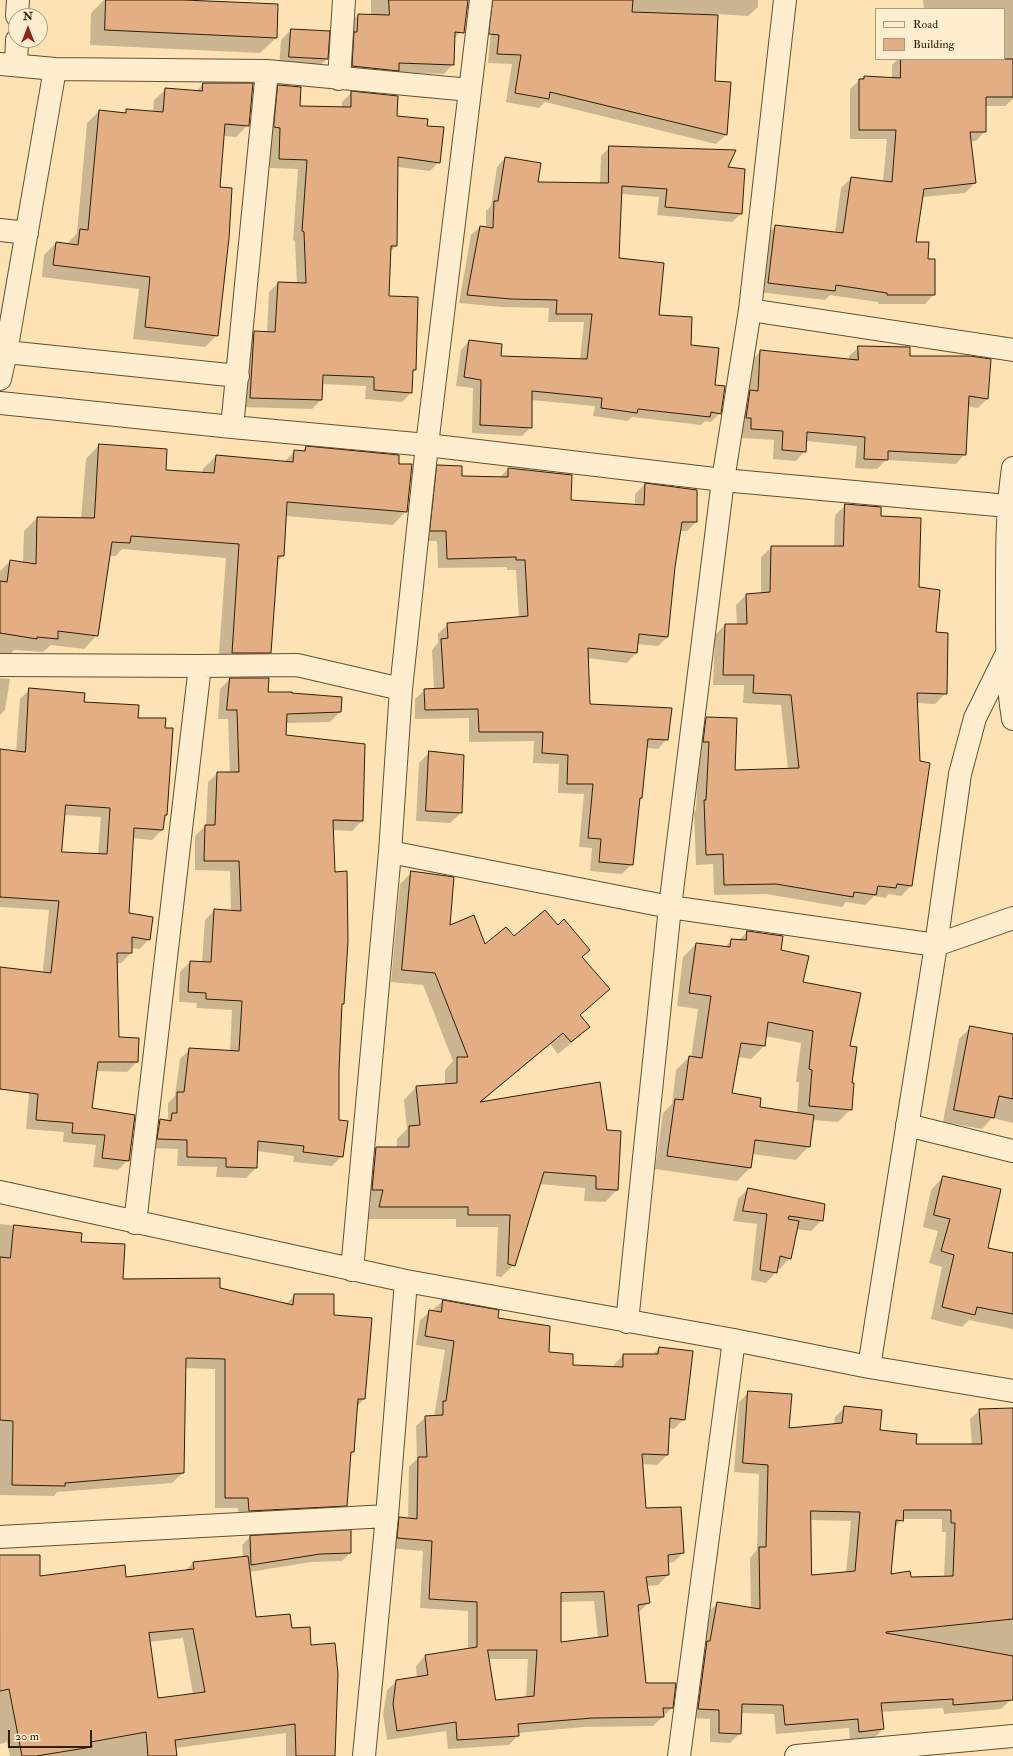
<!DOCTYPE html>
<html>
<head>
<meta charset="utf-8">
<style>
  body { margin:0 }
  #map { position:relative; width:1013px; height:1756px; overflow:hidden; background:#fde3b4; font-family:"IM FELL Double Pica",serif }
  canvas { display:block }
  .legend { position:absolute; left:875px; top:8px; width:130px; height:52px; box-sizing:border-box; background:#feedce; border:1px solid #ac9a7d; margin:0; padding:5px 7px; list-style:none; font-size:12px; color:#301e04 }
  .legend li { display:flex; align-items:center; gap:8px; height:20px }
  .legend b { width:20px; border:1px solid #ac9a7d }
  .north { position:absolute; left:8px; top:8px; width:40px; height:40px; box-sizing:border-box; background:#feedce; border:1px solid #ac9a7d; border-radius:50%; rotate:0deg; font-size:11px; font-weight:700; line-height:16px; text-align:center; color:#301e04 }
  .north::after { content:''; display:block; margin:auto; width:14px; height:18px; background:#8f2418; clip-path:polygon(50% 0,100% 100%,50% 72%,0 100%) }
  .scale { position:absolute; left:8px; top:1730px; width:84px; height:18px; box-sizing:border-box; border:2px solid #301e04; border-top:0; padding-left:5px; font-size:12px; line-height:14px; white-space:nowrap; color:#301e04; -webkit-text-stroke:3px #feedce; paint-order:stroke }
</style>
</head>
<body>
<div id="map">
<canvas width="1013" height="1756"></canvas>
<ul class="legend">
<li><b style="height:5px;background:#feedce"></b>Road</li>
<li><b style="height:11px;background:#e3ae84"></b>Building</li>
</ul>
<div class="north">N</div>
<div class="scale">20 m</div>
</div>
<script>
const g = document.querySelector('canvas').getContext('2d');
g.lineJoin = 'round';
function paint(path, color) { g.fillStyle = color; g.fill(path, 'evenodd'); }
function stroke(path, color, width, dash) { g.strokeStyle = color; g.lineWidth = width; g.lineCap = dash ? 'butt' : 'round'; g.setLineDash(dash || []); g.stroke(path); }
const shadow = new Path2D(`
  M104 0H162L276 38 260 53 90 45 91 13Z
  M371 0H462L460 32 454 39 453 64 444 74 396 72 389 80 344 75 349 24 358 15H371Z
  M517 0H758V7L748 16 717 14 714 82 726 135 716 144 545 102 539 108 506 102 512 64 488 63 491 29Z
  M923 0H1013V99L1005 106H985V131L976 141H970L975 183 965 193 922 197 915 243 927 260 934 294 925 304H878V302L830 295 825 300 759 292 766 235 776 226 835 233 841 188 851 178 883 182 887 139H850V89L860 80 865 77 892 78V65L898 59H1004V9H924Z
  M291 30 327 59 316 69 279 67 281 40Z
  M203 84 248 125 236 137 223 136 219 188 217 335 205 347 133 339 139 289 42 277 44 255 56 243 68 245 69 242 77 233 87 123 99 111 124 114 127 111 153 112 154 100 166 89 196 91Z
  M279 86 299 107 342 108V102L352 92 396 117 426 127 439 162 430 171 397 167 396 246 390 252 388 297 415 370 412 372 411 393 402 402 365 399 366 386 322 384 321 400 312 409 242 407 245 341 254 332H267L269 292 278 283 297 284 295 241 293 240 298 169 270 168 269 95Z
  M610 147 744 169 741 214 732 222 657 215 659 197 621 194 618 259 657 316 690 346 714 386 720 413 711 422 705 421 701 425 632 417 628 421 593 416 595 406 531 400V427L522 436 472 433 473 388 456 386 461 350 469 341 500 357 580 359 584 322H548L549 308 502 307 459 303 471 235 480 227 486 228V211L491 206 497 167 505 158 537 183 600 184 601 156Z
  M859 347 909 357 987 399 978 408 967 406 965 454 956 464 886 460 877 469 855 468 857 446 806 441 805 451 796 461 773 459 774 440 742 438 741 400 749 392 752 360 761 351 849 360V356Z
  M99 445 165 471 202 473 203 469 216 456 284 462 295 451 302 452 306 447 398 465 406 511 393 525 285 516 283 556 276 562 270 652 256 666H218L226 558 122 549 116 556H109L97 635 84 649 51 645 43 652 14 650 0 666V571L10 561 23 563 24 531 37 518 81 519 86 459Z
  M438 466 461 477 499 478 508 469 571 476 570 501 635 505V494L645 484 696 490V522L687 531H679L674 567 668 637 658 646 637 644 636 653 627 663 587 658 589 705 667 739 658 749 646 748 641 798 638 801 632 864 622 874 590 871 592 848 579 847 584 794 558 793 559 764 533 763 534 741 469 742V718L415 719V699L425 690 434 689 432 650 438 643V634L448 624 519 618 516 570H507V567L438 568 437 541H421L428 476Z
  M846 505 879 517 918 588 935 633 946 693 935 704 917 703 919 762 929 764 911 886 901 896 889 894 885 898 874 896 865 905 846 902 842 907 766 894 714 895 713 864 696 865 694 812 696 810 699 752 696 728 707 718 734 771 788 769 781 705 743 703 744 685H713L715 635 725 625H737L736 605 746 595 761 594V557L772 547H834L835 515Z
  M0 678 10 679 5 710 0 715Z
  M230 679 267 693 340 712 330 722 286 723 285 736 362 821 352 831 333 830 334 873 343 1004 341 1006 338 1070V1121L342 1156 332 1166 293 1162 294 1156 257 1151 256 1168 246 1178 216 1177 217 1167 177 1166 178 1149 148 1148 150 1130 160 1120 165 1121 168 1118V1103L175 1096 180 1059 190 1049 230 1051 232 1010 196 1008 197 1003 179 1002 180 972 190 962H202L205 920 215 910 231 912 230 871 195 870V836L206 825 208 782 218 773H230L228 719H218L220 689Z
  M30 689 137 719 164 729 166 814 164 817 162 830 152 840 132 838 128 914 149 939 140 949 131 948V953L121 963H117L118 1038 137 1062 127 1072 95 1071 91 1108 128 1160 118 1170 93 1167 96 1145 63 1142 64 1132 26 1129 38 984 42 979 49 910 0 907V750L16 752 20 699ZM64 815 101 817 98 855 61 852Z
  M429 753 461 813 450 823 416 821 419 763Z
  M412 872 449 926 485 945 514 937 581 957 608 989 579 1016 588 1027 576 1039 558 1054 550 1044 480 1103 599 1083 617 1190 605 1202 584 1201 585 1188 539 1184 514 1265 501 1277 496 1276 498 1227H456V1219H367L371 1202H360L364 1161 376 1148H397V1139L407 1129 404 1100 416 1087 445 1085V1070L453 1061 423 985 391 982 400 884Z
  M747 932 780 951 849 1047 851 1109 838 1122 812 1120 809 1146 796 1160 752 1154 750 1168 737 1181 655 1169 663 1113 672 1104 676 1070 689 1057 691 1058 698 1009 677 1006 683 957 696 944 724 948 732 940H739ZM765 1036 801 1043 796 1082H799L797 1113 758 1107 731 1094 737 1057 751 1059 764 1046Z
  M970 1028 1013 1035V1123L992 1118 982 1129 943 1122 959 1039Z
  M943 1177 987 1249 1013 1254V1329L969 1320 962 1327 931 1319 942 1267 929 1263 938 1231 923 1227 931 1190Z
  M748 1189 822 1220 811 1231 796 1229 790 1258 780 1269 777 1268 776 1272 766 1283 751 1280 757 1224 733 1221 738 1199Z
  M0 1224 81 1233 80 1243 122 1280 219 1289 286 1304 295 1295 333 1316 364 1399 357 1407 353 1452 350 1455 346 1505 336 1515 239 1521 238 1508H215V1369L185 1368 183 1473 172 1483 57 1492 54 1496 0 1495Z
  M443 1301 497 1319 548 1353 572 1366 614 1368V1365L623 1355H652L659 1348 684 1419 674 1429 668 1428 667 1455 657 1465 642 1464 645 1509 683 1553 674 1562 667 1563 668 1575 658 1585 646 1586 648 1603 638 1613 645 1684 672 1708 653 1726 583 1727 518 1733V1735L509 1745 448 1749 446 1731 387 1740 383 1714 387 1690 397 1681 417 1678 416 1666 425 1656 468 1650V1611L420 1608 423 1551 388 1548 390 1528 400 1518 408 1519 409 1467 417 1459 416 1426 426 1417H434L445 1350 416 1345 420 1320ZM594 1601 598 1638 560 1643V1602ZM488 1659H528L526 1698 495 1701Z
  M749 1392 788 1429 834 1425 835 1417 845 1407 879 1431 915 1445H972L970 1419 980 1410 1013 1409V1688L1011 1700 1001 1709 944 1714 943 1708 881 1712 883 1729 873 1739 850 1741 849 1728 776 1734 774 1714 741 1713 740 1733 730 1743 710 1742V1719L689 1718 708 1612 718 1603 751 1609 750 1558 757 1550 759 1474 734 1472 739 1402ZM902 1519H942V1532H946L944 1577 910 1578 890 1575 895 1528ZM810 1520 851 1521 846 1573 811 1576Z
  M250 1537 350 1553 342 1561 311 1562 249 1572 255 1618 291 1630 310 1646 334 1756H286V1733L175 1748 176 1756H10L7 1742 0 1744V1557L39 1577 125 1579 185 1571 193 1563 243 1557 242 1545ZM183 1638 193 1694 157 1699 149 1642Z`);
const building = new Path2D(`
  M106 0H184L278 4 277 38 105 30Z
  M389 0H468L464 33 455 32 454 65 399 63V71L352 66 354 32H357L358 14 389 15Z
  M493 0H633L632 12 718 15 715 81 731 82 727 135 550 92 549 99 515 93 521 55 497 54 499 35 489 34Z
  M291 29 330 31 328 59 289 57Z
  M901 59H1013V97H986V132H970L976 183 924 189 916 242H929L928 259H935V295H887V293L836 285 835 291 768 283 775 225 843 233 851 177 892 182 896 130H859V79H864V76L900 78Z
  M203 83H253L249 126 225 124 220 187 232 188 229 238 218 336 145 327 150 277 53 265 56 242 78 245 80 229 88 230 99 110 126 113V109L163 112 165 88 202 91Z
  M278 85 301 87 300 106 351 107V91L398 96 397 116 428 119 427 126 444 127 440 163 398 157 397 246H391L389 296 418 297 416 370H413L412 393 374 390V377L323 375 322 400 250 398 254 331 275 332 278 282 306 283 304 232 302 231 307 160 279 159 280 128 274 127Z
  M609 146 736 150 728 167 745 169 742 214 665 207 667 189 622 186 619 258 664 263 659 315 692 317 691 345 719 348 715 385 725 386 721 414 711 412 710 417 638 409 637 413 601 408 602 398 532 391V428L480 425 481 380 464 377 469 340 502 344 501 356 587 359 592 314H556L557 300 511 299 467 295 480 226 493 228 494 201H498L505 157 541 163 538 182 608 183Z
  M858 346 910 347V356H970L991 359 988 399 969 396 966 455 888 451V460L864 459 865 437 807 432 806 452 782 450 783 431 751 429V418H746L750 390 758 391 760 350 858 360Z
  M99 444 167 449 166 470 214 473 216 455 293 462 294 450 305 451 306 446 399 455V464H412L407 512 287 502 284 556H278L271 653H232L239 544 131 536 130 543 112 542 98 636 58 631V639L37 637V639L0 633V581L7 582 10 560 36 564 37 517 94 518Z
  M437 465 462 466V476L508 477V468L572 475 571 500 644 505 645 483 697 490V522H682L675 567 668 637 639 634 637 653 588 648 590 704 672 708 668 740 648 739 642 798H640L633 865 599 862 601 839 588 838 593 784H567L568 755 542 753 543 732H479L478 709 425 710 424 689 444 688 441 639 448 638 447 623 528 616 525 560H516V557L447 559 446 531H430Z
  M845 504 881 507V516L921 518 919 587 940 590 936 632 948 633 947 694 917 693 920 761 930 763 912 886 897 884 896 888 878 886 876 895 854 892 853 897 776 884 724 885 723 854 706 855 704 800H706L709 742H703L706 717 737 718 735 770 799 768 791 695 753 693 754 675H723L725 624H747L746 594 770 592 771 546H843Z
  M230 678H269L268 692H292V693L342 697 341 712 287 714 286 735 365 744 363 821 333 820 335 872 347 871 348 941 344 1004H342L339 1070V1120L348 1121 343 1157 303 1152 304 1146 258 1141 257 1168 226 1167V1158L187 1157V1140L157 1139 160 1119 171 1121 172 1113H177V1092H184L189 1048 239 1051 242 1001 206 999V993L188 992 190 961 211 962 214 909 241 911 239 861H204L205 825H215L217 772H239L237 710H227Z
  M29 688 85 693 84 702 139 705 138 718H166L165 728H173L167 815H165L163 830 134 828 129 913 153 917 150 940 132 937V953H117L119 1037 139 1038 138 1062H98L92 1108 135 1115 129 1161 102 1158 105 1135 72 1133 73 1123 36 1120 38 1094 0 1089V967L51 973 59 901 0 897V749L25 752ZM66 805 110 808 107 854 62 852Z
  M429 751 464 755 462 813 426 811Z
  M411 871 454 877 450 925 474 915 485 944 506 927 514 936 545 910 558 925 564 919 590 950 582 957 610 989 580 1015 590 1027 571 1042 563 1033 480 1102 600 1082 607 1130 621 1131 618 1190 596 1189V1176L544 1172 515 1266 508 1264 510 1215H468V1207H379L383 1190H372L376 1147H409V1126L420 1125 416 1086 457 1083V1057H468L435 973 402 970Z
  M747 931 783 936 781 950 809 956 803 982 861 993 850 1046 857 1047 852 1083H854L852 1110 809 1106 812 1070 809 1069 813 1031 768 1022 765 1046 741 1043 732 1093 761 1098 760 1107 814 1115 810 1147 755 1140 751 1168 667 1156 675 1099 683 1100 689 1056 702 1058 711 996 689 993 696 943 730 947 731 939 746 940Z
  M970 1026 1013 1034V1099L999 1096 994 1118 954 1110Z
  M943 1176 1001 1189 988 1248 1013 1253V1314L977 1307 975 1315 942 1307 954 1255 941 1251 950 1219 934 1215Z
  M748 1188 825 1204 823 1221 789 1216 788 1219 799 1221 791 1259 780 1256 777 1273 760 1270 767 1214 743 1211Z
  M14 1225 82 1233 81 1242 125 1244 123 1279 220 1278V1288L293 1305 294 1294H334V1315L372 1318 365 1399H358L354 1452H351L347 1506 249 1511 248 1498H225V1359L186 1358 184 1473 65 1483V1486L12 1485 13 1421 0 1420V1257L10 1258Z
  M443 1300 499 1310 498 1318 550 1326 549 1352 573 1354V1365L623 1367V1354H658L659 1347 693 1351 685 1420 670 1418 668 1455 642 1454 646 1508 681 1507 684 1553 668 1555 669 1575 646 1577 650 1603 638 1605 646 1683H676L673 1708H663L664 1717 593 1718 518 1724 519 1736 457 1740 456 1722 397 1731 393 1704 396 1680 428 1675 425 1655 477 1647V1602L429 1599 432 1541 397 1538 399 1517 417 1519 418 1457H427L425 1416 443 1415V1401H446L454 1341 425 1336 429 1310 441 1312ZM604 1592 608 1636 561 1642V1593ZM488 1650H537L534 1696 496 1700Z
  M748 1391 792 1394 789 1428 842 1423 844 1406 882 1410 880 1430 917 1434 916 1444H982L979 1409 1013 1408V1619L886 1632V1633L1013 1656V1700L953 1705V1699L881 1703 884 1729 859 1732 858 1719 785 1725 783 1705 742 1704 741 1734 719 1733V1710L698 1709 707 1641H710L717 1602 760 1609 759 1547H766L768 1465 743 1463ZM904 1510H951V1523H955L953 1576 911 1577 910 1571 891 1574 896 1520 903 1521ZM811 1511 860 1512 855 1571 812 1575Z
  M351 1530V1553L320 1554 251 1565 250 1536Z
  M0 1555H40V1576L125 1565 126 1577 194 1569 193 1562 248 1556 256 1617 290 1614 292 1628 310 1627 311 1645 335 1643 338 1674 335 1756H296L295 1724 175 1740 177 1756H148L146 1732 91 1742 92 1747 36 1756H22L9 1689 0 1691ZM193 1629 205 1692 158 1698 149 1633Z`);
const minor = new Path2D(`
  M17 16 18 0
  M0 64 55 69 267 71 470 90
  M16 65 17 40
  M267 71 232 427 427 445 723 480 1008 506
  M339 79 344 0
  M0 230 27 233
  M750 310 1013 350
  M6 352 55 69
  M0 379 6 352 238 376
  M0 403 232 427
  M1013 468C1007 510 1007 548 1007 590 1007 633 1006 676 1013 719
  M0 665 200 666 297 665 401 689 427 445 481 0
  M390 852 670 907 936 945 960 774 975 718 1008 651
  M907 1125 1013 1151
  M0 1192 406 1281 734 1340 869 1367 1013 1391
  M135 1223 200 666
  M352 1270 390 852 401 689
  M627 1322 670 907 723 480 750 310 785 0
  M869 1367 936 945 1013 918
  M0 1537 387 1516
  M364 1756 387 1516 406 1281
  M679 1756 734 1340
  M796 1756 1013 1736`);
paint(shadow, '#0003');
paint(building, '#e3ae84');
stroke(building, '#301e04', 1);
stroke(minor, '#634f30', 24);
stroke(minor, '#feedce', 22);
</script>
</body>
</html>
